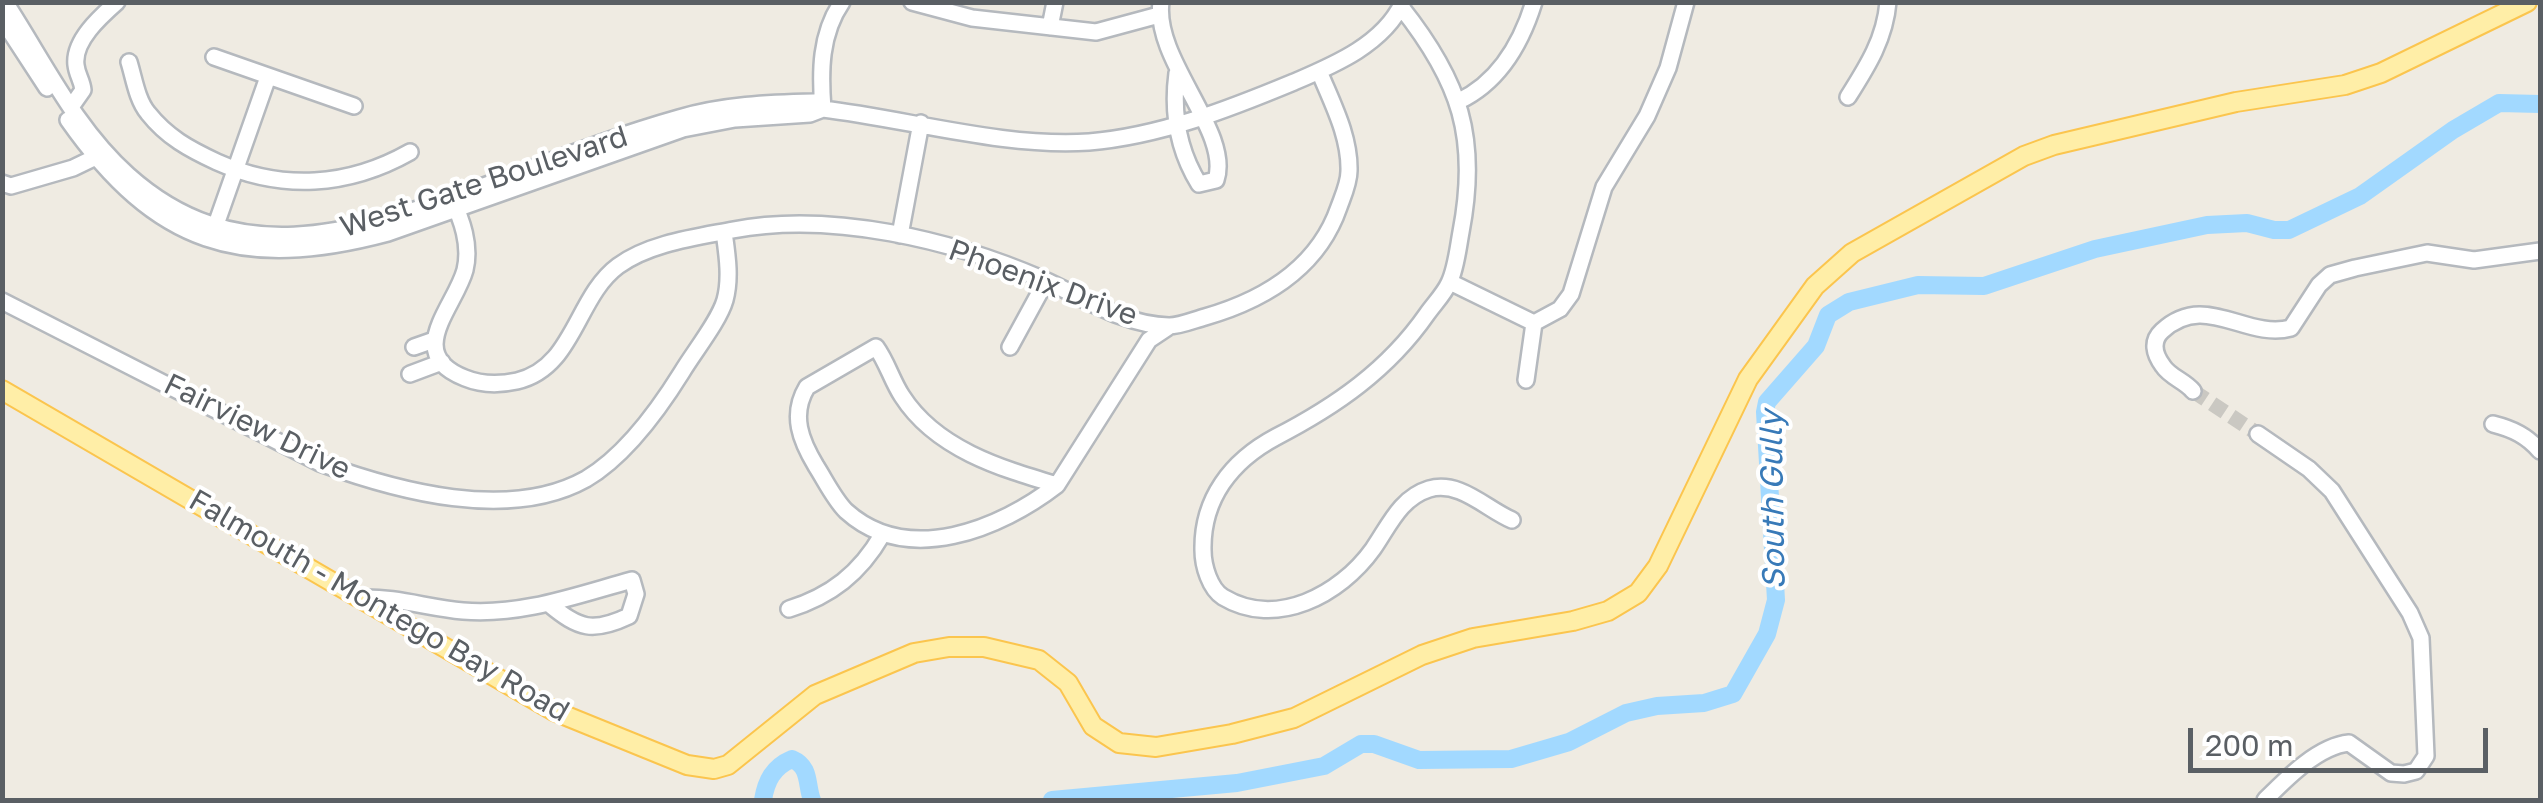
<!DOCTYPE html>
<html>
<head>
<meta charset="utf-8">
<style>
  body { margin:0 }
  #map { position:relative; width:2543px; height:803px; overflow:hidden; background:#efebe2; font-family:"Golos Text",sans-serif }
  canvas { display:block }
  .frame { position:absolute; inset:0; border:5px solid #5a5f64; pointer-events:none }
  .scale { position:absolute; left:2188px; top:728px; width:300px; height:45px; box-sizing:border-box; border:5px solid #5a5f64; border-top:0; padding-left:12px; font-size:30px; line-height:35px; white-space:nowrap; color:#5a5f64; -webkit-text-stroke:8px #fff; paint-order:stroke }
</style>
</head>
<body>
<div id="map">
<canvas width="2543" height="803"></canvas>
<div class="frame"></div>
<div class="scale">200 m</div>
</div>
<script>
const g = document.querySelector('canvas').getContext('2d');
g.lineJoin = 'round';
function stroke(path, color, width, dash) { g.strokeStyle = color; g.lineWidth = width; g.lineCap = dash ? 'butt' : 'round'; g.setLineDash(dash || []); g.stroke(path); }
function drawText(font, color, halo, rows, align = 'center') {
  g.font = font + ' "Golos Text",sans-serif'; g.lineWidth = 8; g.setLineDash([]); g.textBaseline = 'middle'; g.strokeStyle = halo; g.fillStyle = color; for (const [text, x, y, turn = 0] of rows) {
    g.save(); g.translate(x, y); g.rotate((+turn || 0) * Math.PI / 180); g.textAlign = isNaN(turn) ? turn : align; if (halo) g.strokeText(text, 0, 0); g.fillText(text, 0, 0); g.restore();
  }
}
const river = new Path2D(`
  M763 800C766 781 773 767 792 759 811 767 806 785 812 800
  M1052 800 1237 783 1324 766 1361 744H1374L1419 760 1511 759 1569 742 1626 713 1657 706 1704 703 1733 694 1767 634 1776 600 1765 412 1767 402 1816 346 1828 315 1849 302 1918 285 1984 286 2095 249 2207 225 2247 223 2274 230H2289L2360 196 2453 130 2499 103 2540 104`);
const minorTunnel = new Path2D(`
  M2193 391 2258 434`);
const minor = new Path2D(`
  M5 2C43 60 75 128 128 175 235 271 350 234 470 191 539 166 608 138 679 118 722 105 769 103 814 102L823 109C907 119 1005 148 1089 142 1160 136 1229 109 1294 82 1334 65 1384 44 1403 2
  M912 2 972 18 1096 32 1159 15
  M1161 2C1153 60 1232 132 1216 180L1199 184C1178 150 1172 111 1177 73
  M1401 7C1460 81 1479 138 1461 232 1458 248 1456 269 1449 283 1444 294 1434 304 1427 314 1388 370 1336 406 1276 437 1231 461 1202 499 1203 550 1203 566 1210 589 1223 597 1276 629 1340 595 1373 549 1389 526 1400 498 1429 489 1460 480 1486 509 1512 520
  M2 19 47 88
  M1050 27 1055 2
  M214 57 354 106
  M129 62C134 78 137 100 148 113 167 137 189 149 217 162 282 191 348 187 410 152
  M1848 97C1867 67 1885 39 1888 2
  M1459 101C1499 82 1521 44 1534 2
  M71 107 83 90C82 80 77 75 76 65 73 41 100 17 117 2
  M823 109C820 72 820 34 842 2
  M68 120C156 245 241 272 388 233L683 129 735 119 810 114 823 109
  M2 183 11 186 73 168 102 154
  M451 197C462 220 471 245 465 270 455 307 403 354 465 378 482 385 499 385 517 381 574 368 576 297 618 266 649 243 697 237 733 230 831 211 952 240 1042 279 1083 297 1122 325 1169 326 1180 326 1194 320 1205 317 1264 300 1318 268 1339 207 1343 196 1349 183 1349 171 1350 136 1332 103 1319 71
  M900 235 921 123
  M212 236 268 77
  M1450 282 1534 323 1560 309 1571 294 1604 187 1647 116 1668 68 1686 2
  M2 301 320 463C397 491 509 522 586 479 625 456 659 409 682 372 694 352 719 321 725 300 731 278 727 254 724 232
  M414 347 434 340
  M1010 347 1046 281
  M410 374 442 362
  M1526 380 1534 323
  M2193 391C2185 381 2170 377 2163 366 2154 354 2151 341 2162 331 2205 291 2245 340 2291 328L2319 285 2330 275 2355 268 2427 253 2474 260 2540 251
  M2493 424C2513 429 2527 436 2540 451
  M2258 434 2309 469 2332 491 2410 613 2421 638 2426 756 2416 771 2404 774 2391 773 2349 743C2318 746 2286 779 2265 800
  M1057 485C1000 529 908 567 846 511 834 499 825 480 816 466 801 441 790 415 807 387L876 347C887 362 892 381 902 396 936 449 1000 468 1057 485L1149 340 1170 326
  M362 598C396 597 429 608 463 611 521 616 577 595 632 580L636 594 629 616C593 633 579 629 549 604
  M789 609C831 596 860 573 882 535`);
const major = new Path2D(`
  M2 390 554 711 687 765 714 769 728 765 815 695 914 653 949 647H984L1039 660 1068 683 1093 726 1119 743 1156 747 1232 734 1294 718 1422 655 1473 638 1573 621 1608 611 1638 593 1658 566 1748 379 1815 286 1852 253 2024 156 2054 145 2236 102 2345 85 2381 73 2527 2`);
const streetNames = [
  ["West Gate Boulevard",484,182,-18],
  ["Phoenix Drive",1043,283,20],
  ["Fairview Drive",257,427,26],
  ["Falmouth - Montego Bay Road",379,606,30]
];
const waterNames = [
  ["South Gully",1773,500,-91]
];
stroke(river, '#a2d9ff', 18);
stroke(minorTunnel, '#cac8c2', 15, [15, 8]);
stroke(minor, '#b5b9be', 20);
stroke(major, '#fbc54e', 22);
stroke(minor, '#fff', 15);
stroke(major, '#ffeea7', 18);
drawText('30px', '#5a5f64', '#fff', streetNames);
drawText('italic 32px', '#387ab8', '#fff', waterNames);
</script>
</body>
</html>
